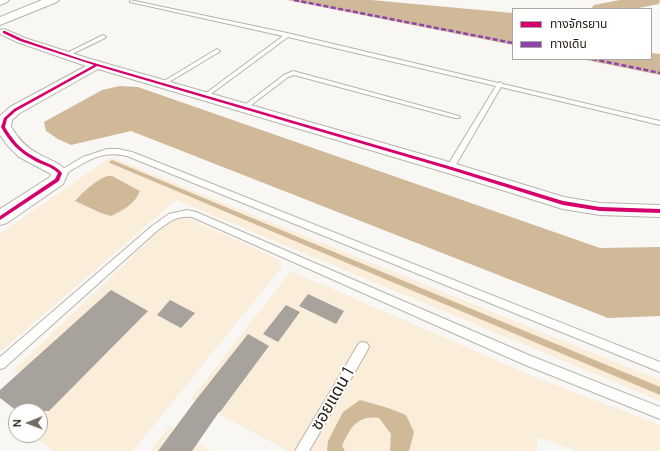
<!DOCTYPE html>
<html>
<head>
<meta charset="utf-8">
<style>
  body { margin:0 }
  #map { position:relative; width:660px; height:451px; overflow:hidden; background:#f9f7f4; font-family:Manrope,"Noto Sans Thai",sans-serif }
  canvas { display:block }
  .legend { position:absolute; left:512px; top:8px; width:140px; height:52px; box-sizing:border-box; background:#fff; border:1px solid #a9a6a1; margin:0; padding:5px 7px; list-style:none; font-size:12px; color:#292115 }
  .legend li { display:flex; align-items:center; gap:8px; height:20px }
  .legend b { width:20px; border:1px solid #a9a6a1 }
  .north { position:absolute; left:8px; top:403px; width:40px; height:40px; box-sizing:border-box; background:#fff; border:1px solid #a9a6a1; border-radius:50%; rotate:269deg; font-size:11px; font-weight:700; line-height:16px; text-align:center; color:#292115 }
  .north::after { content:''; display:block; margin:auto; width:14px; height:18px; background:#726c63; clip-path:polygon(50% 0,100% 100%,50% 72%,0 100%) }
</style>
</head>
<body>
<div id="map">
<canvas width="660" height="451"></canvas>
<ul class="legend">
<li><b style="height:5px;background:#d6006c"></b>ทางจักรยาน</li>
<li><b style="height:5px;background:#8e44ad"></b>ทางเดิน</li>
</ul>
<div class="north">N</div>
</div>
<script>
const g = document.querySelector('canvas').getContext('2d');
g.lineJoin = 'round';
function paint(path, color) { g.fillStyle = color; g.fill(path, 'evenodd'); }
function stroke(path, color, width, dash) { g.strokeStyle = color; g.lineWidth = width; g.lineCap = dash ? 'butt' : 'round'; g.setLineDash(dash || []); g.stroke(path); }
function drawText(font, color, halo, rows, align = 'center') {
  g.font = font + ' Manrope,"Noto Sans Thai",sans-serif'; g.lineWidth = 4; g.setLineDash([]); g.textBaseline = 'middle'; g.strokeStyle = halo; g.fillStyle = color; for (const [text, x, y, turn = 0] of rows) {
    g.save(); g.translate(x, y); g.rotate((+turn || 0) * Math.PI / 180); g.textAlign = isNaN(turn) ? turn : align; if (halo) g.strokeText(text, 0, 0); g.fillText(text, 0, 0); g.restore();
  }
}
const green = new Path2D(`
  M111 157 660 380V401L176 200 0 352V234Z
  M185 217 278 259 282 267 133 451H53L33 435H40V411L37 391 14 370 165 225 176 218Z
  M291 271 537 378 660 425V451H575V450L537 437V451H288L191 399Z
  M170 426 211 451H150Z`);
const water = new Path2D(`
  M287 0H371L513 13V45Z
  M651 53 660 54V75L581 59H651Z
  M120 86 138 87 600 248 660 247V316L608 318 131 131 71 145 58 139 46 131 44 122 102 90Z
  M107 176H112L140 191C135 204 123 210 111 216L101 213 75 201C84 191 95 181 107 176Z
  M360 400 388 408 406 415 414 432 409 451H390L391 434 379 418C357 415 350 428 342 446L345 451H327L328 441 343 412Z`);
const stream = new Path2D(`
  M112 160 660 387V395L110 163 109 162Z`);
const river = new Path2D(`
  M620 0H660L659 4 633 9H591L594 5Z`);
const building = new Path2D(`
  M111 290 148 311 49 411H17L0 398V390Z
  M308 294 344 311 336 324 299 306Z
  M170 300 195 313 181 328 157 315Z
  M286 305 300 312 278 342 263 334Z
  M248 334 269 346 220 412H219L192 451H158L195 401Z`);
const lane = new Path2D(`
  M130 0 287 33 498 83 500 82 503 84 660 121V125L501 87 454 168 450 170 446 168 496 86 288 37 204 99 202 98V96L283 36 130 2Z
  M103 35 106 37 105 38 68 56 63 55Z
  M217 49 220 51 219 52 164 85 159 84Z
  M293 71 459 116 460 117 459 118H455L294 75 288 77 246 109H242V107L284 75Z
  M107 149H118L132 152 660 362V372L127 156C100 149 85 163 63 175L60 176 56 173 83 157Z
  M187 210 196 212 531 356 660 407V419L523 364 192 217C177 215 169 222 158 230L4 368 0 369V357L152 226 169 214Z
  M363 342 367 343 369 347 367 351 309 451H295L359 343Z`);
const street = new Path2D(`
  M4 29 25 38 87 58 456 164 564 197 600 203 660 205V217L600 215 563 209 444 172 98 69 20 113 12 120 11 127C18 138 25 147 37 153 48 160 61 162 68 173L63 184 7 223 0 225V209L50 177 51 174 19 157 8 146 0 135V116L10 107 86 66 17 42 0 34V30Z`);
const primary = new Path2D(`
  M0 0H9L7 2 0 5Z
  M42 0H59L57 2 0 25V17Z`);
const quiet = new Path2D(`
  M294 0 513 43
  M592 59 660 73`);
const cycleway = new Path2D(`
  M3 31H5L22 39 84 60 452 167 563 201 600 207 660 209V213L600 211 563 205 448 169 97 66 16 111 7 119 5 127C12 139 20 149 33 156 42 162 55 164 62 173L59 181 0 220V216L55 179 58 173C52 167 43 165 35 161 19 152 10 143 1 127L4 118 14 109 94 65 20 41 3 33Z`);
const nearStreetnames = [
  ["ซอยแดน 1",333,399,-60]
];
paint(green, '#faedda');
paint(water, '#d0b998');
paint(stream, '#d0b998');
paint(river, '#d0b998');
paint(building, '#a7a29c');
stroke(lane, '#b8b3ac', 2);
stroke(street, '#b8b3ac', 2);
stroke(primary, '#b8b3ac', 2);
paint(lane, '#fefefd');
paint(street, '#fefefd');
paint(primary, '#fefefd');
stroke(quiet, '#8e44ad', 2.5, [5, 2.5]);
paint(cycleway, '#d6006c');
drawText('17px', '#292115', '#fff', nearStreetnames);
</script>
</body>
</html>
